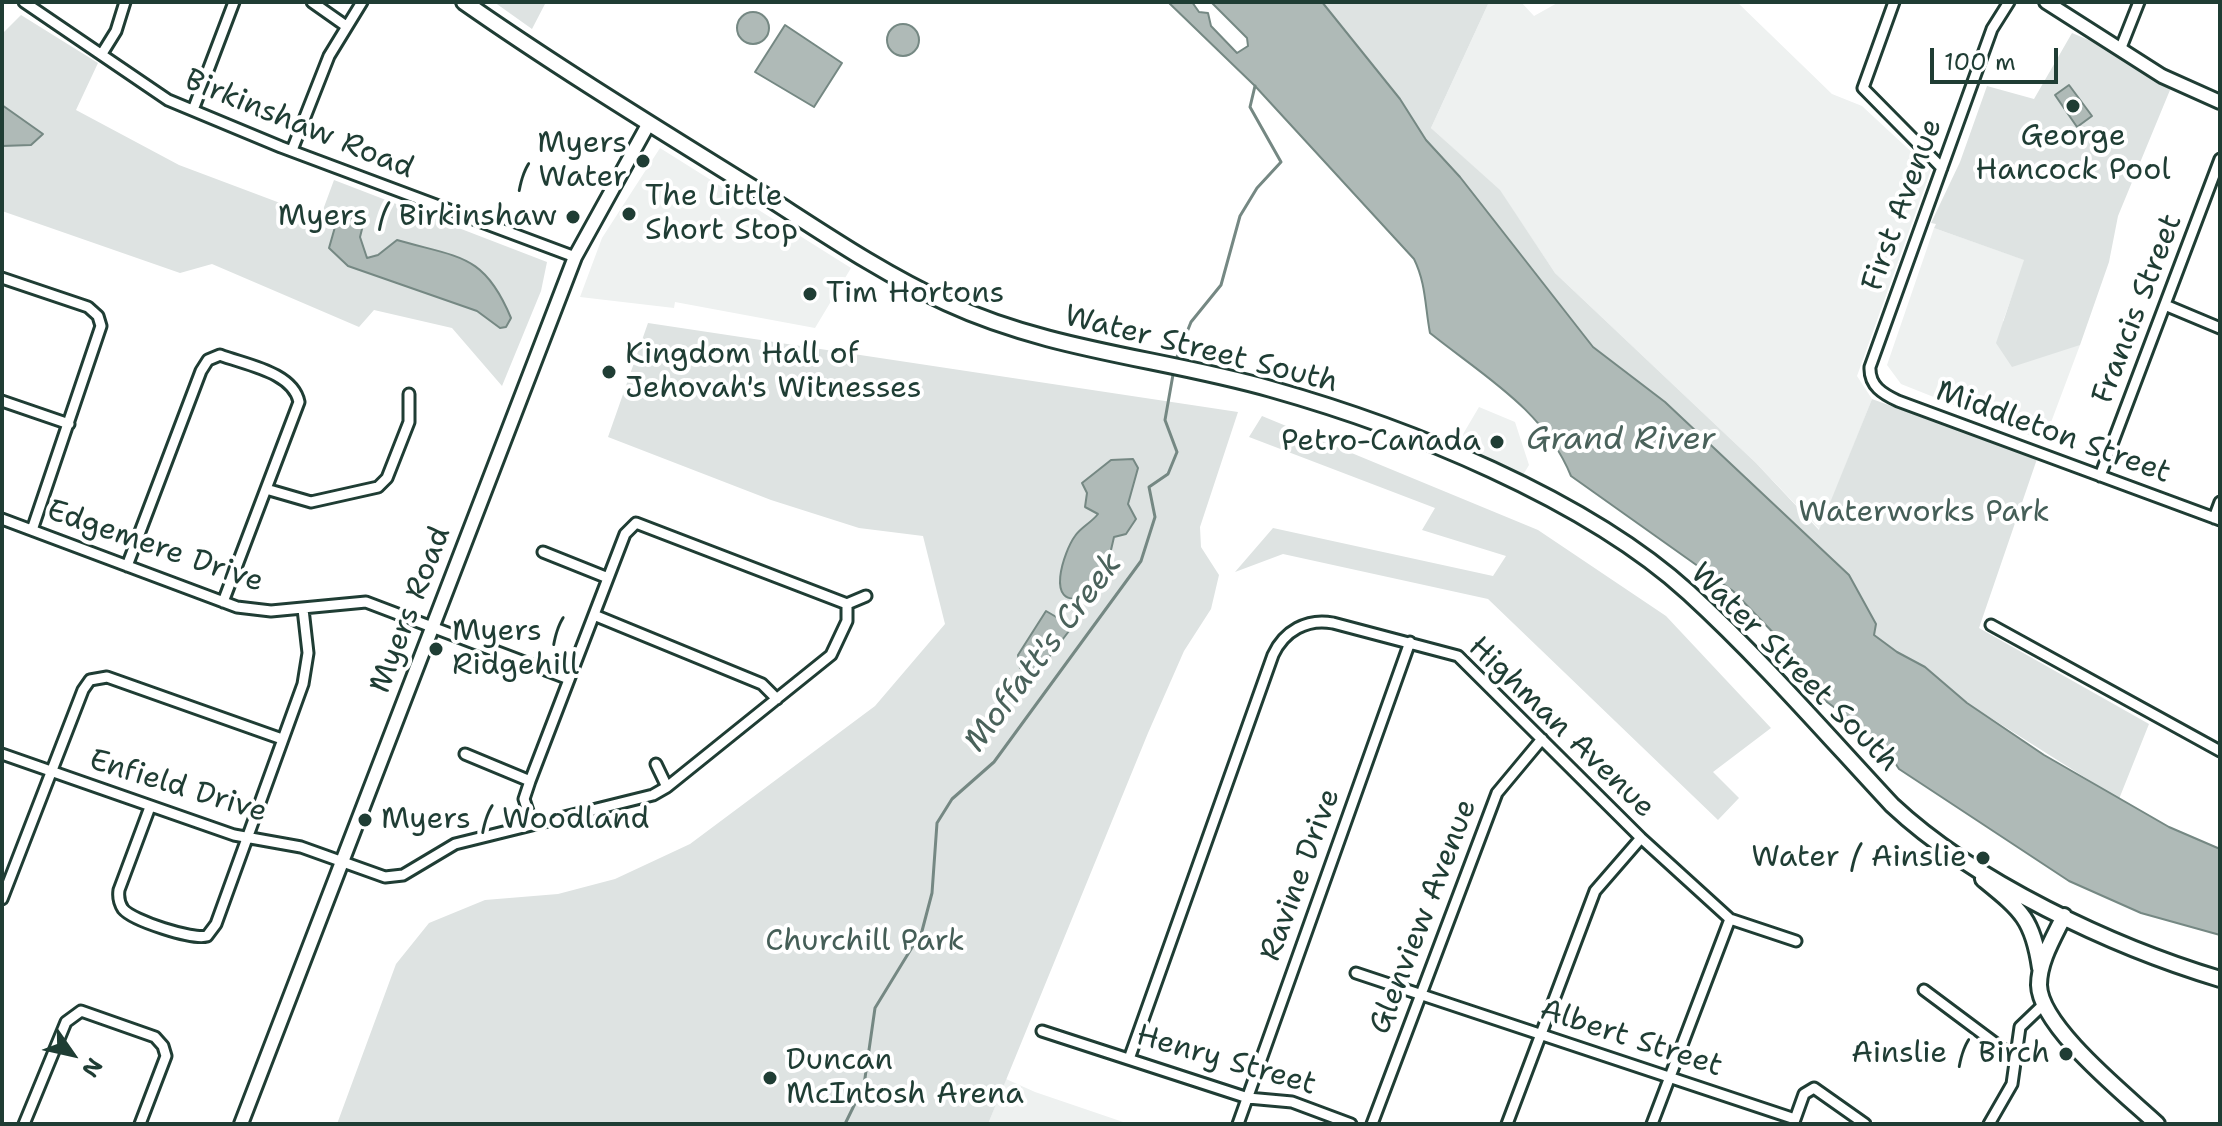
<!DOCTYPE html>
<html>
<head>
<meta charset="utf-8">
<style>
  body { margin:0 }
  #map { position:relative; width:2222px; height:1126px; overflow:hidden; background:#fff; font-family:"Shantell Sans",sans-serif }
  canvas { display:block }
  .frame { position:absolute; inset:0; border:4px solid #1f3d34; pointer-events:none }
  .north { position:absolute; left:32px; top:1014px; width:80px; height:80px; -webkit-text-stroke:6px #fff; paint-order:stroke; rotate:124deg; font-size:22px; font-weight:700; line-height:32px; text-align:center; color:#1f3d34 }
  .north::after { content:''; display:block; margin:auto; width:28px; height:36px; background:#1f3d34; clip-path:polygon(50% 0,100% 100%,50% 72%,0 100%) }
  .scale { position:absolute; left:1930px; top:48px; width:128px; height:36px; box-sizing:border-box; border:4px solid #1f3d34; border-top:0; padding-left:10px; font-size:24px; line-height:28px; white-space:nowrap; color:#1f3d34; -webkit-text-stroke:6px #fff; paint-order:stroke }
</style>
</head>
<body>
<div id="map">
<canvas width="2222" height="1126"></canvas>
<div class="frame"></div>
<div class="north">N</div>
<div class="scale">100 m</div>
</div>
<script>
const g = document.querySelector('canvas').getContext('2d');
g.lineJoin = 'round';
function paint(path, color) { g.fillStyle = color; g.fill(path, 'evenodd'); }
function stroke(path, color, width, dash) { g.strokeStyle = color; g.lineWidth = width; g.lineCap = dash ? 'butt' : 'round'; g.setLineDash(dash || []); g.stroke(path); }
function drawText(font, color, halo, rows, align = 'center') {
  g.font = font + ' "Shantell Sans",sans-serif'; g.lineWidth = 8; g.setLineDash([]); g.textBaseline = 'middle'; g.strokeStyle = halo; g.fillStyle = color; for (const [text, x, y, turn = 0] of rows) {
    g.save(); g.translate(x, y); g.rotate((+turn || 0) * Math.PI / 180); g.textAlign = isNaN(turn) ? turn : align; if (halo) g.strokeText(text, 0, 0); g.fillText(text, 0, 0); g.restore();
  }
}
const built = new Path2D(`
  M1489 2H1521L1534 16 1559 2H1737L1832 94 1862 106 1931 170 1857 376 1872 399 1820 530 1756 463 1555 273 1500 191 1431 128Z
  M660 148 851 268 815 328 675 302 674 308 580 297 602 238Z
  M1934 228 2025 260 2003 321 2080 345 2044 441 1901 384 1887 365Z
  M1479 407 1515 422 1529 465 1523 475 1456 446Z
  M1006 1079 1035 1092 1129 1124H988Z`);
const green = new Path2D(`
  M494 2H546L532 29Z
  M1322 2H1489L1431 128 1500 190 1555 273 1756 463 1819 530 1872 399 2037 459 1979 628 2149 724 2119 799 1967 703 1925 667 1897 652 1874 635 1848 575 1665 402 1594 347 1460 177 1426 140 1400 99Z
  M21 15 98 63 76 110 179 165 320 218 334 180 547 262 541 291 502 386 452 328 374 310 359 327 212 264 180 273 2 211V34Z
  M2072 33C2099 45 2156 65 2170 90L2118 216 2109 262 2080 345 2012 367 1996 343 2024 260 1934 228 1936 224 1931 223 1960 162 1987 86 2034 99Z
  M648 323 1238 412 1200 527 1201 547 1219 575 1211 609 1184 651 1148 733 988 1124H337L396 964 429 923 485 900 558 894 615 879 690 844 875 706 945 624 923 536 859 528 771 500 608 437Z
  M1262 416 1538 530 1666 616 1771 728 1713 772 1739 798 1718 820 1488 599 1283 554 1235 572 1273 528 1493 576 1506 556 1422 530 1435 508 1249 437Z`);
const water = new Path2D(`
  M1168 2H1192L1199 12 1208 13 1211 26 1237 53 1248 46 1247 38 1211 2H1322L1400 99 1426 140 1460 177 1593 347 1665 402 1849 575 1876 624 1874 635 1897 652 1925 667 1967 703 2044 755 2169 827 2220 849V935L2141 913 2069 881 1899 769 1881 742 1804 685 1785 645 1733 591 1571 476C1544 410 1485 377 1430 333 1425 307 1426 283 1414 259L1255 86Z
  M737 28a16 16 0 1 1 32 0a16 16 0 1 1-32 0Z
  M887 40a16 16 0 1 1 32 0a16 16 0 1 1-32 0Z
  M785 25 842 63 814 107 755 72Z
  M2069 85 2092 116 2077 127 2055 95Z
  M2 105 43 134 31 145 2 146Z
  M360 216 363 225 360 237 367 258 378 255 397 240C459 258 484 253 511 318L506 327 500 328 477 311 348 266 329 248 337 220Z
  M1133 459 1138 468 1128 504 1136 519 1126 534 1114 537 1108 563 1102 561 1097 582 1083 597C1044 609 1064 551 1075 536 1081 527 1091 523 1098 514L1085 507 1087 493 1082 483 1111 460Z
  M1046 611 1070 625 1069 631 1037 673 1020 668 1018 655Z`);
const stream = new Path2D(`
  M1175 362 1191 322 1221 285 1240 216 1257 188 1281 162 1250 107 1255 86
  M845 1124 864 1085 875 1008 922 931 932 893 937 823 952 799 994 762 1141 561 1155 517 1149 487 1168 474 1177 452 1165 420 1174 369`);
const street = new Path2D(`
  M24 2 168 100 281 147 575 257
  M312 2 346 26
  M1894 2 1863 88 1942 168
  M2009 2 1992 29 1870 367C1869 386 1883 394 1898 401L2220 520
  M2120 50 2139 2
  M103 52 116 31 125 2
  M193 110 234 2
  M292 150 329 56 362 2
  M2 278 88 307 98 316 101 326 32 530
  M2165 305 2220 328
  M2 401 69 424
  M2100 476 2220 159
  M266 489 311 502 378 487 387 478 409 422V394
  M2214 518 2220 502
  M2 519 237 607 271 611 366 602 569 679
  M543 552 608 578
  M127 566 201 371 208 360 220 355C246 365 293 372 299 402L223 602
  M594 615 762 684 777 699
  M1991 625 2220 751
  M2 754 234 835 301 847 385 877 403 875 455 844 653 795 667 787 831 655 847 621V604
  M465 754 530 781
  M656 764 667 787
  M150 807 119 890C118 897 119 903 123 909 133 921 193 940 207 936L216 924 303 684 308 653 303 609
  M532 823 524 799 530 781 625 534 636 523 847 604 866 596
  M2 899 83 690 90 680 107 677 282 739
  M1356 973 1795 1119
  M1924 990 2015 1058
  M1042 1031 1248 1098 1292 1102 1351 1124
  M1129 1059 1273 655C1284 631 1307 618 1333 623L1458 656 1641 838 1730 919 1796 941
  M1794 1122 1804 1094 1814 1088 1865 1124
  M24 1124 66 1022 81 1011 155 1037 163 1046 166 1056 140 1124
  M1238 1124 1410 642
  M1372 1124 1497 793 1542 739
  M1507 1124 1595 891 1641 838
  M1652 1124 1730 919
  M1989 1124 2012 1084 2020 1027 2044 1004`);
const secondary = new Path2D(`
  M2046 2 2162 76 2220 102
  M241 1124 575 257 649 123`);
const primary = new Path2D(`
  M464 2C557 67 655 127 753 188 816 228 879 272 947 303 1051 351 1162 358 1271 389 1406 427 1585 498 1689 593 1761 659 1826 734 1892 805 1974 882 2113 947 2220 979
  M1983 879C2021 910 2033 919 2040 968
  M2064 916C2054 937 2039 961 2039 985 2040 1027 2126 1095 2157 1124`);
const markers = [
  [2073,106,8,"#1f3d34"],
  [643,161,8,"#1f3d34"],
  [629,214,8,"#1f3d34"],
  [573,217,8,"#1f3d34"],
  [810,294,8,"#1f3d34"],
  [609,372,8,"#1f3d34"],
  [1497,442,8,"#1f3d34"],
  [436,649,8,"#1f3d34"],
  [365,820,8,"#1f3d34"],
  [1983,858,8,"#1f3d34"],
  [2066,1054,8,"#1f3d34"],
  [770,1078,8,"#1f3d34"]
];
const streetNames = [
  ["Birkinshaw Road",299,125,22],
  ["First Avenue",1903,205,-70],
  ["Francis Street",2138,309,-69],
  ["Water Street South",1201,350,14],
  ["Middleton Street",2053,433,20],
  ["Edgemere Drive",155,547,19],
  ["Myers Road",411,610,-69],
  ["Water Street South",1794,668,45],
  ["Highman Avenue",1561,728,44],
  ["Enfield Drive",178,787,17],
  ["Ravine Drive",1301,875,-70],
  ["Glenview Avenue",1424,917,-69],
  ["Albert Street",1631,1039,18],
  ["Henry Street",1226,1061,16]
];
const poiNames = [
  ["George",2073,137,"center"],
  ["Hancock Pool",2073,171,"center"],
  ["Myers",627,144,"right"],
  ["/ Water",627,178,"right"],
  ["The Little",645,197],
  ["Short Stop",645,231],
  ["Myers / Birkinshaw",557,217,"right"],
  ["Tim Hortons",826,294],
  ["Kingdom Hall of",625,355],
  ["Jehovah's Witnesses",625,389],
  ["Petro-Canada",1481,442,"right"],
  ["Myers /",452,632],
  ["Ridgehill",452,666],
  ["Myers / Woodland",381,820],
  ["Water / Ainslie",1967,858,"right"],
  ["Ainslie / Birch",2050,1054,"right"],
  ["Duncan",786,1061],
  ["McIntosh Arena",786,1095]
];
const parkNames = [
  ["Waterworks Park",1924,513],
  ["Churchill Park",865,942]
];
const waterNames = [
  ["Grand River",1621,441],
  ["Moffatt's Creek",1044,653,-53]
];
paint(built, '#eef1f0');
paint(green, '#dee3e2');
paint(water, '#afbab7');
stroke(water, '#758883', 2);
stroke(stream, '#758883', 3);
stroke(street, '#1f3d34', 15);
stroke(secondary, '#1f3d34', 18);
stroke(primary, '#1f3d34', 20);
stroke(street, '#fff', 9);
stroke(secondary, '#fff', 12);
stroke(primary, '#fff', 14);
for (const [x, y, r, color] of markers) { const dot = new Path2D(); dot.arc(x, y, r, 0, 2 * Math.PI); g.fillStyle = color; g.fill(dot); stroke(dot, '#fff', 3); }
drawText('30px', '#1f3d34', '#fff', streetNames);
drawText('30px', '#1f3d34', '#fff', poiNames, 'left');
drawText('30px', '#455e57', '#fff', parkNames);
drawText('italic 32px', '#4a625b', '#fff', waterNames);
</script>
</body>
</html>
